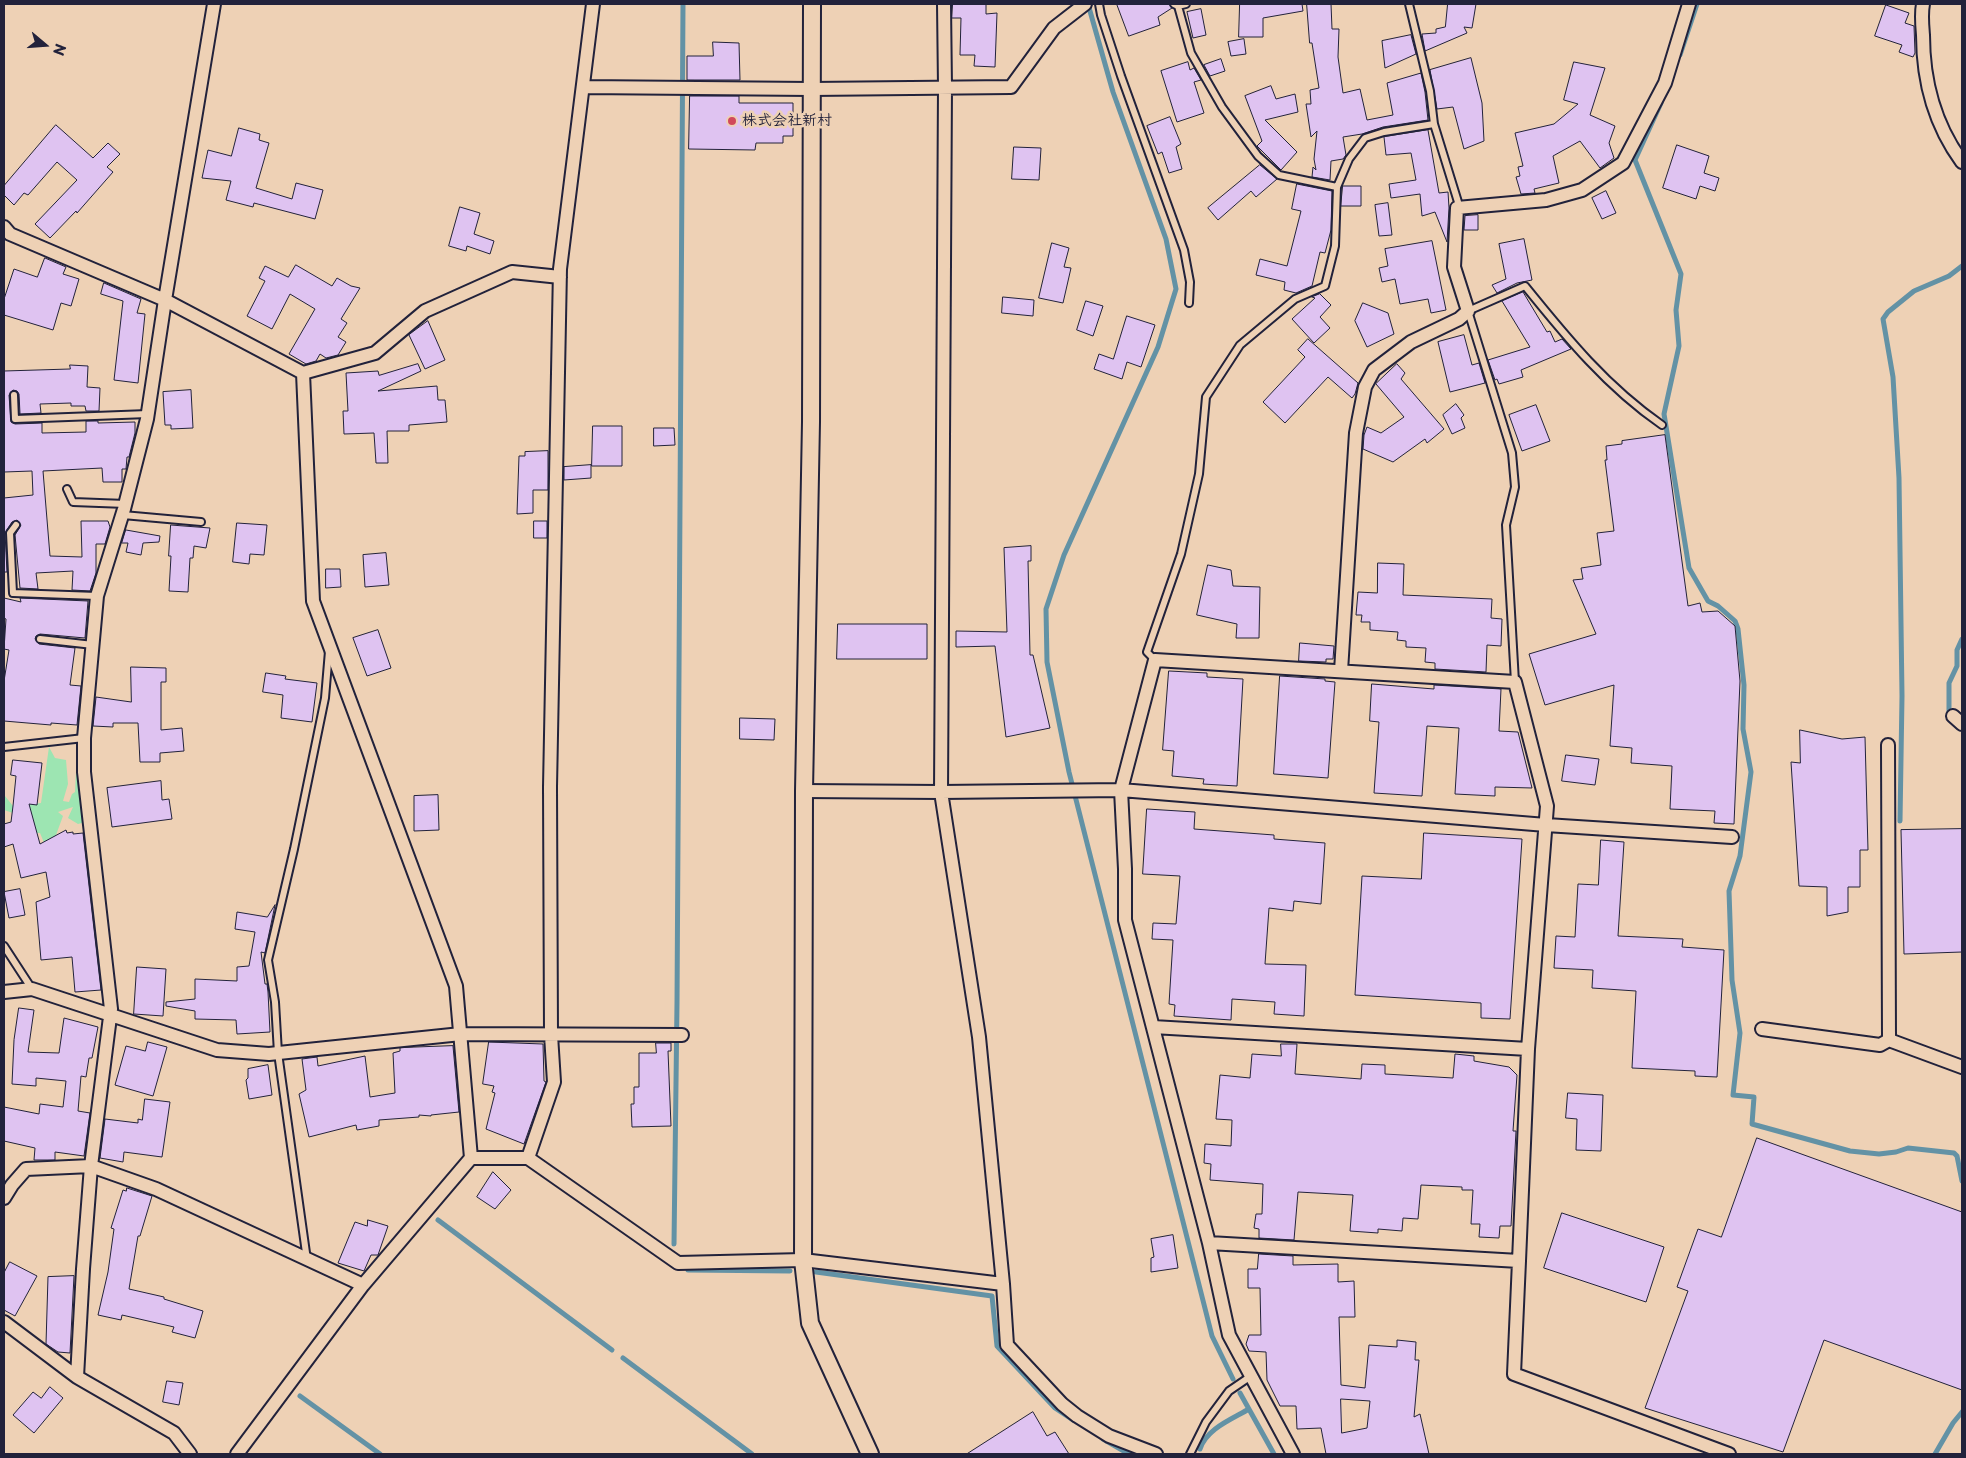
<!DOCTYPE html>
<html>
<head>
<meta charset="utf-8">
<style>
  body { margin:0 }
  #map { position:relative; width:1966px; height:1458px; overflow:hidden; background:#eed1b5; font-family:"Playpen Sans",sans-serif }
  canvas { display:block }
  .frame { position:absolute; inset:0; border:5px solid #22223b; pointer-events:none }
  .north { position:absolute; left:20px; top:20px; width:50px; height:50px; -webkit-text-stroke:4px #eed1b5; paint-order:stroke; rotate:108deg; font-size:14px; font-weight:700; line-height:20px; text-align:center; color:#22223b }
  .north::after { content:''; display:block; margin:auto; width:18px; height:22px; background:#22223b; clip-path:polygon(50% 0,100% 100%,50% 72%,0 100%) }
</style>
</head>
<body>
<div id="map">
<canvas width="1966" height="1458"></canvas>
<div class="frame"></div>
<div class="north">N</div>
</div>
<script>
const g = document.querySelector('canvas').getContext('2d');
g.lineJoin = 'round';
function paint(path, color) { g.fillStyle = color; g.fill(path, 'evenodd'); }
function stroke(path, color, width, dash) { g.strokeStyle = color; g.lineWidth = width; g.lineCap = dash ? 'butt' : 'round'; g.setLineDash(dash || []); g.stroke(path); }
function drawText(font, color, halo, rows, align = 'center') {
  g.font = font + ' "Playpen Sans","Klee One",sans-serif'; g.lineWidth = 5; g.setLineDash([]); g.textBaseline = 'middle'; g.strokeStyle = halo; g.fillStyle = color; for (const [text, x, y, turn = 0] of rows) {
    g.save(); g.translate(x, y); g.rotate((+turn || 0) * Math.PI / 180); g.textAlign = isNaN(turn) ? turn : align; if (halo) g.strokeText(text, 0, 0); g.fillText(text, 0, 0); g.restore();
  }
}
const green = new Path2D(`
  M49 747 55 758 66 760 68 784 63 801 69 802 72 794 75 792 76 772 81 775 86 822 78 824 68 818 73 807 58 812 63 816 56 835 59 852 45 845 40 833H37L22 816 4 810V786L5 796 13 806 41 803Z`);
const stream = new Path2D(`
  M1088 4 1113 92 1166 239 1176 289 1158 347 1064 555 1046 609 1047 662 1069 772 1212 1336 1233 1379
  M1680 55 1697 4
  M1661 103 1635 160 1681 274 1676 310 1679 346 1664 414 1689 568 1708 601 1718 606 1735 621 1738 629 1744 685 1743 729 1751 772 1740 856 1729 891 1732 980 1740 1033 1733 1095 1754 1097 1752 1124 1850 1151 1879 1154 1896 1152 1908 1148 1954 1153 1957 1156 1962 1181
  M1949 718V683L1957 666V650L1962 639
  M1900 821 1902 696 1899 478 1893 377 1883 319 1888 312 1914 291 1949 276 1962 266
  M438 1220 612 1350
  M674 1244 677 1003 683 4
  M688 1270 790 1271
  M816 1272 992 1296 997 1346 1055 1408 1073 1420
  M623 1358 752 1454
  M1240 1393 1274 1454
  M300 1396 380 1454
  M1103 1439 1129 1454
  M1200 1449C1206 1429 1232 1419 1249 1409
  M1935 1454 1953 1423 1962 1412`);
const building = new Path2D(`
  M953 4H986V14L997 13 995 67 974 66 975 55H960L961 18H952Z
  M1117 4H1169L1172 8 1158 17 1160 25 1129 36Z
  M1240 4H1302L1303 11 1263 18V37H1239Z
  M1307 4H1331L1332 29H1339L1338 57 1343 93 1360 89 1367 120 1393 115 1387 83 1421 73 1425 92 1428 120 1383 127 1362 134 1343 137 1346 155 1343 159 1331 161 1330 180 1312 177 1313 167 1316 170 1314 159 1317 131 1311 137 1306 104H1311L1310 90 1319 88 1312 43H1310Z
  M1448 4H1476L1472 28 1464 27 1467 33 1425 51 1422 34 1436 33V29L1445 27Z
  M1886 5 1909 13 1905 23 1914 26 1915 53 1913 57 1899 52 1902 45 1875 36Z
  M1201 9 1206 35 1193 38 1187 12Z
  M1411 35 1416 54 1385 68 1382 41Z
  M1244 39 1246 54 1231 56 1228 42Z
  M713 42 739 43 740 80H687V56H713Z
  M1471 58 1482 103 1484 141 1464 149 1453 107 1437 109 1430 70Z
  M1221 59 1225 71 1210 76 1204 65Z
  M1188 62 1190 70 1194 68 1201 80 1194 82 1204 113 1177 122 1161 71Z
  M1574 62 1605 68 1590 115 1615 126 1609 143 1614 158 1600 168 1580 141 1553 156 1559 183 1534 189 1535 193 1521 194 1516 177 1520 176 1518 167 1523 166 1515 133 1554 124 1578 104 1564 100Z
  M1271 86 1276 99 1295 94 1298 112 1265 120 1297 152 1281 170 1257 146 1262 141 1245 96Z
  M690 96H739V103H793V136H783V143H756L755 150 689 149Z
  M1170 117 1181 144 1176 147 1182 169 1169 173 1162 152 1158 154 1147 126Z
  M56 125 93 158 108 143 120 154 107 167 113 172 77 213 76 211 50 238 35 224 77 180 57 162 28 195 24 193 14 205 4 195V186Z
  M239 128 260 134 259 140 269 143 256 188 292 199 296 183 323 190 315 219 254 203 253 207 226 200 231 181 202 178 208 150 231 156Z
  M1428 130 1439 193 1448 192 1449 208 1447 242 1435 212 1422 216 1420 194 1391 198 1389 184 1416 180 1411 153 1386 155 1384 137Z
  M1677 145 1709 156 1704 173 1719 178 1715 191 1700 186 1696 199 1663 188Z
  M1014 147 1041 148 1039 180 1012 179Z
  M1260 165 1277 179 1256 197 1251 191 1218 220 1208 208Z
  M1297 184 1332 191 1331 230 1325 253 1320 252 1312 286 1296 293 1284 290 1285 282 1256 275 1260 259 1287 266 1301 211 1292 209Z
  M1343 186H1361V206H1341Z
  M1606 191 1616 213 1602 219 1592 198Z
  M1388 203 1392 235 1379 236 1375 205Z
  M460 207 480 213 474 234 494 241 490 254 467 246 466 251 449 246Z
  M1478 215V230H1464L1465 216Z
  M1524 239 1532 280 1517 283 1497 293 1492 285 1506 279 1499 244Z
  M1432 241 1446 310 1431 313 1428 299 1400 304 1395 279 1382 282 1379 268 1388 266 1385 249Z
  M1052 243 1069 248 1064 267 1071 268 1063 303 1039 298Z
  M45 258 66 267 63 274 79 279 71 306 61 303 53 330 4 315V299L14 269 37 277Z
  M296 265 332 286 337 278 351 286 360 288 341 319 347 323 338 337 346 342 338 355 326 358 320 354 316 361 306 364 289 354 315 309 290 294 272 329 247 316 265 281 259 278 265 266 288 277Z
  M104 283 141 299 137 313 145 314 138 383 114 380 123 301 101 294Z
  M1523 292 1547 332 1550 331 1555 342 1562 339 1571 349 1521 370 1523 377 1499 384 1497 379 1495 380 1488 360 1530 347 1502 301Z
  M1320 294 1331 305 1320 317 1330 328 1314 343 1292 319 1315 298 1312 297Z
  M1003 297 1034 300 1033 316 1002 313Z
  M1086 301 1103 306 1093 336 1077 330Z
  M1363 303 1388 313 1394 334 1367 347 1355 321Z
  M1127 316 1155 325 1141 367 1127 362 1122 379 1094 369 1099 354 1113 359Z
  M428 321 445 360 425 369 409 335Z
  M1464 335 1472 365 1479 363 1485 383 1450 392 1438 342Z
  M1308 339 1358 383 1355 394 1352 398 1328 377 1285 423 1263 402 1305 357 1298 350Z
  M418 364 421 371 378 391 437 386 438 400H445L447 422 409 425V431H387L388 463H376L374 433 344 434 343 411H348L346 373 378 371 379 375Z
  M1397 364 1405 373 1401 379 1444 429 1427 443 1425 439 1393 462 1363 449 1364 435 1367 427 1381 433 1404 417 1376 384Z
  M70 365 88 366 87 387 100 388 99 411H86L85 406H71V403L40 404 41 413 20 414 19 394 17 391 13 390 9 395 11 422 15 424 42 423V433L86 432V421H98V423L135 422V433L129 457H127L126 469H122V482H103L102 468 43 471 50 556 82 557 81 521H108L110 527 105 544H96V573L90 591 72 590 73 571 36 573 38 589 20 588 15 535 21 525 17 520 12 522 5 533 7 572H4V498L33 495 32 471 4 472V371L70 369Z
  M191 390 193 428 171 429V425H165L163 392Z
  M1456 404 1464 415 1461 418 1465 428 1452 434 1443 415Z
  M1536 405 1550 441 1522 451 1509 415Z
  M593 426H622V466H592Z
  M654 428H674L675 445 654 446Z
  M1665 435 1688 606 1700 603 1702 612 1718 611 1735 626 1740 681 1734 824 1714 823 1715 811 1670 809 1672 766 1631 763 1632 748 1610 746 1614 685 1545 705 1529 654 1596 634 1573 580 1583 579 1581 568 1601 565 1597 533 1614 531 1605 460H1607L1606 446 1622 444V441Z
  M548 451V490H533V513L517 514 519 456H525V452Z
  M591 465V478L564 480V467Z
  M534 521H547V538H534Z
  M237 523 267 525 264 555 250 554 249 564 233 562Z
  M171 525 210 528 206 548 194 546 193 558H190L188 592 169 591 171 556H169Z
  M126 530 160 536 159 542 143 543 141 555 126 552 128 543H122Z
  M1031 546V561H1028L1030 655H1033L1050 728 1006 737 995 646 956 647V631L1007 632 1004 548Z
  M386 553 389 585 365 587 363 555Z
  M1378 563 1404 564 1403 595 1492 599 1491 618 1502 619 1501 646 1487 645 1486 672 1435 669V663L1425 662 1426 648 1406 647V641L1397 640 1398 632 1370 630V622H1361L1362 615H1356L1358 592 1377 593Z
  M1208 565 1231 570 1233 586 1260 587 1259 638H1236L1237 624 1197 615Z
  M326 569H340L341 587 326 588Z
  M4 598 21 602 20 598 88 601 85 638 40 634 36 636 35 639 39 644 75 648 70 685 81 686 77 725 51 723V725L4 721V681L9 650 4 649 6 619 4 618Z
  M838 624H927V659H837Z
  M378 630 391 668 367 676 353 638Z
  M1300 643 1334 646 1333 659H1326V662L1299 661Z
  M131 667 166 668V682H161V730L182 728 184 751 160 753V762H140L138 723H113V727L93 726 96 697 131 702Z
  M1169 671 1207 673V677L1243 679 1237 786 1203 784 1204 779 1172 776 1174 751 1163 750Z
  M266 673 286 676 285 679 317 683 312 722 281 718 283 695 263 692Z
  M1280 676 1325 679V681L1335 682 1328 778 1274 774Z
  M1372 684 1434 689V685L1501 689 1499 731 1518 732 1532 788 1495 787V796L1455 794 1459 728 1427 726 1422 796 1374 793 1379 722 1370 721Z
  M740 718 775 719 774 740 740 739Z
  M1800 730 1842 739 1865 737 1868 850H1860V887H1848V912L1827 916V887L1799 886 1791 762 1800 763Z
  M1566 755 1599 759 1595 785 1562 781Z
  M13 760 42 763 37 805 29 804 40 844 66 830 67 833 73 832V834L83 833 101 990 75 992 72 957 41 960 36 902 50 897 46 872 21 878 13 844 4 847V824L11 822 13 806 16 776 11 775Z
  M161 781 162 800 169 799 172 819 112 827 107 788Z
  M438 795 439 830 414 831V796Z
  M1147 809 1195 812 1194 829 1274 835V839L1325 843 1321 904 1294 901 1293 911 1269 908 1265 964 1306 965 1304 1016 1274 1014 1275 1002 1232 999 1231 1020 1174 1016 1175 1005 1169 1004 1173 940 1152 939 1153 923 1176 924 1180 876 1143 874Z
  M1962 829V952L1904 954 1901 830Z
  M1424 833 1522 839 1510 1019 1481 1018V1003L1355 995 1362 876 1421 879Z
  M1601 840 1624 842 1618 936 1683 939 1682 947 1724 950 1717 1077 1695 1076V1071L1632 1068 1636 991 1592 988 1593 970 1554 968 1556 936 1575 937 1578 884 1598 885Z
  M20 889 25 915 9 918 4 892Z
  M275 905 265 953 261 952 265 984H267L268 992 270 1032 237 1034 236 1020 195 1019V1011L166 1006V1002L195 999V979L237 981V967L249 966 255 932 235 929 237 912 267 917Z
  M137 967 166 969 163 1016 134 1014Z
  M19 1008 34 1010 28 1052 59 1053 64 1018 98 1027 92 1058H89L86 1077 81 1076 78 1111 90 1113 84 1156 55 1152V1160H34L35 1148 4 1141V1107L39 1114 40 1104 63 1107 66 1081 36 1078V1086L12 1084 14 1040Z
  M148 1042 167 1047 153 1096 115 1085 126 1046 145 1051Z
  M489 1042 543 1044 544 1081 546 1082 524 1144 486 1129 495 1093 492 1092 494 1086 483 1084Z
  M656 1043H671V1051H668L671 1126 632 1127 631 1104H634V1087H639V1053H656Z
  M1281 1044H1297L1295 1074 1361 1079 1362 1064 1385 1065V1074L1453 1078 1455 1054 1474 1056V1061L1509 1067 1517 1075 1513 1131H1516L1511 1226H1500L1499 1238 1479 1237 1480 1224H1471L1473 1190H1462V1187L1421 1185 1418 1219 1403 1218 1402 1231 1378 1229V1233L1350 1231 1353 1195 1298 1192 1294 1240 1259 1238V1229L1254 1228 1256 1214H1262L1263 1184 1210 1180 1211 1164 1204 1163 1205 1144 1231 1146 1232 1120 1216 1119 1220 1075 1250 1078 1252 1054 1281 1056Z
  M453 1046 459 1112 431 1115V1116L419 1115V1117L379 1120V1126L357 1130 356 1125 309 1137 299 1094 306 1090 302 1059 317 1057 318 1066 365 1056 370 1097 395 1093 393 1053 400 1051V1048Z
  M268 1065 272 1095 249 1099 246 1080 248 1078V1069Z
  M1568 1093 1603 1095 1601 1151 1576 1150 1577 1119 1566 1118Z
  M145 1099 170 1102 162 1157 124 1152 123 1162 100 1158 105 1119 138 1123V1119L142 1120Z
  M1757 1138 1962 1212V1390L1824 1340 1783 1452 1645 1408 1688 1291 1677 1287 1698 1229 1721 1237Z
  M493 1172 511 1190 495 1209 477 1197Z
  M127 1188 152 1196 140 1236H138L129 1289 164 1297V1299L203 1311 195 1338 172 1332 174 1327 122 1315 121 1320 98 1315 108 1272 114 1229 111 1228 123 1190 126 1191Z
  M1562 1213 1664 1247 1646 1302 1544 1268Z
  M368 1220 388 1226 378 1255H371L364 1271 338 1263 355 1222 367 1226Z
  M1173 1235 1178 1268 1151 1272V1258L1154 1257 1151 1239Z
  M1259 1254 1293 1256V1265L1338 1264V1282L1354 1281 1355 1317H1339L1341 1385 1365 1388 1369 1345 1397 1347V1340L1416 1342 1415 1360H1419L1414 1417 1420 1414 1429 1454H1326L1321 1428 1297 1429 1296 1406H1280L1267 1380 1266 1352 1249 1351 1246 1344 1249 1335H1261L1260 1288H1248V1269H1257ZM1341 1399 1370 1401 1367 1428 1342 1433Z
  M10 1262 37 1276 15 1316 4 1310V1273Z
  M74 1276 70 1353 58 1352 46 1344 48 1277Z
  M167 1381 183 1383 179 1405 163 1402Z
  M50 1387 63 1398 34 1433 13 1415 33 1392 41 1398Z
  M1033 1412 1047 1436 1055 1432 1069 1454H967Z`);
const service = new Path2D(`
  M1099 4 1101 15 1121 76 1184 250 1190 282 1189 303
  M1174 4 1178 6 1186 4
  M1409 4 1430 91 1434 124 1458 202 1457 208
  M1178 6 1191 53 1222 107 1258 156 1279 175 1337 187
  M14 395 15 419 148 414
  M67 489 73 502 126 504
  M123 515 201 522
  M16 525 10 533 13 593 97 596
  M40 639 93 645
  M1155 660 1147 652 1181 554 1199 474 1206 397 1240 345 1295 299 1325 286 1335 246 1337 187 1349 159 1365 138 1384 132 1434 124
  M1515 682 1506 525 1515 487 1512 453 1468 311 1525 286C1567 338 1607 387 1662 425
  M4 747 84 738
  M4 946 32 989
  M307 1260 278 1053 275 1002 268 960 294 849 325 698 329 651
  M1190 1454 1206 1422 1229 1391 1251 1376`);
const minor = new Path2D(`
  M944 4 945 87 941 792 979 1037 1003 1284 1007 1345 1062 1404 1077 1416 1109 1436 1156 1454
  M1923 4C1921 14 1922 24 1923 35 1923 80 1935 125 1962 162
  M583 87 811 89 1011 87 1054 28 1085 4
  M4 227 10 234 165 300 303 373 313 601 456 986 471 1158 363 1285 237 1454
  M303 373 375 353 425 311 512 272 560 277
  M1341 671 1356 433 1365 387 1374 370 1411 342 1459 319 1468 311 1454 267 1457 208 1546 200 1582 190 1623 163 1665 83 1689 4
  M1953 716 1962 724
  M804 791 941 792 1121 790 1546 825 1732 837
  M4 992 32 989 217 1050 269 1054 461 1034 682 1035
  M1153 1027 1528 1049
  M1762 1029 1880 1045 1889 1040 1888 745
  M1889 1040 1962 1067
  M471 1158H528L678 1263 803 1260 1003 1284
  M528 1158 554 1082 551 1035 550 787 560 269 593 4
  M4 1198 12 1185 26 1169 91 1166 156 1189 363 1285
  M1209 1243 1519 1261 1528 1049 1547 806 1515 682 1155 660 1121 790 1125 869V920L1209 1243 1229 1335 1293 1454
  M1519 1261 1514 1374 1729 1454
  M4 1322 77 1377 174 1433 190 1454
  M77 1377 83 1269 91 1166 111 1009 84 772V738L97 596 124 509 147 419 165 300 214 4`);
const tertiary = new Path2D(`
  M812 4 811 422 804 791 803 1260 810 1323 870 1454`);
const markers = [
  [732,121,5,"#d1495b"]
];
const poiNames = [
  ["株式会社新村",742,121]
];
paint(green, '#9de5b2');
stroke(stream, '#6392a5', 5);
paint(building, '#dfc3f1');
stroke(building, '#22223b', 1);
stroke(service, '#22223b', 10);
stroke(minor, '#22223b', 16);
stroke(tertiary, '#22223b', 20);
stroke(service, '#eed1b5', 6);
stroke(minor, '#eed1b5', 12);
stroke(tertiary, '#eed1b5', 16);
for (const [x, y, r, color] of markers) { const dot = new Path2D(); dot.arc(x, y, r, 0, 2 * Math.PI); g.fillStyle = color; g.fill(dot); stroke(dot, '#eed1b5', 2); }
drawText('bold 15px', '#22223b', '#eed1b5', poiNames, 'left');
</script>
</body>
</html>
